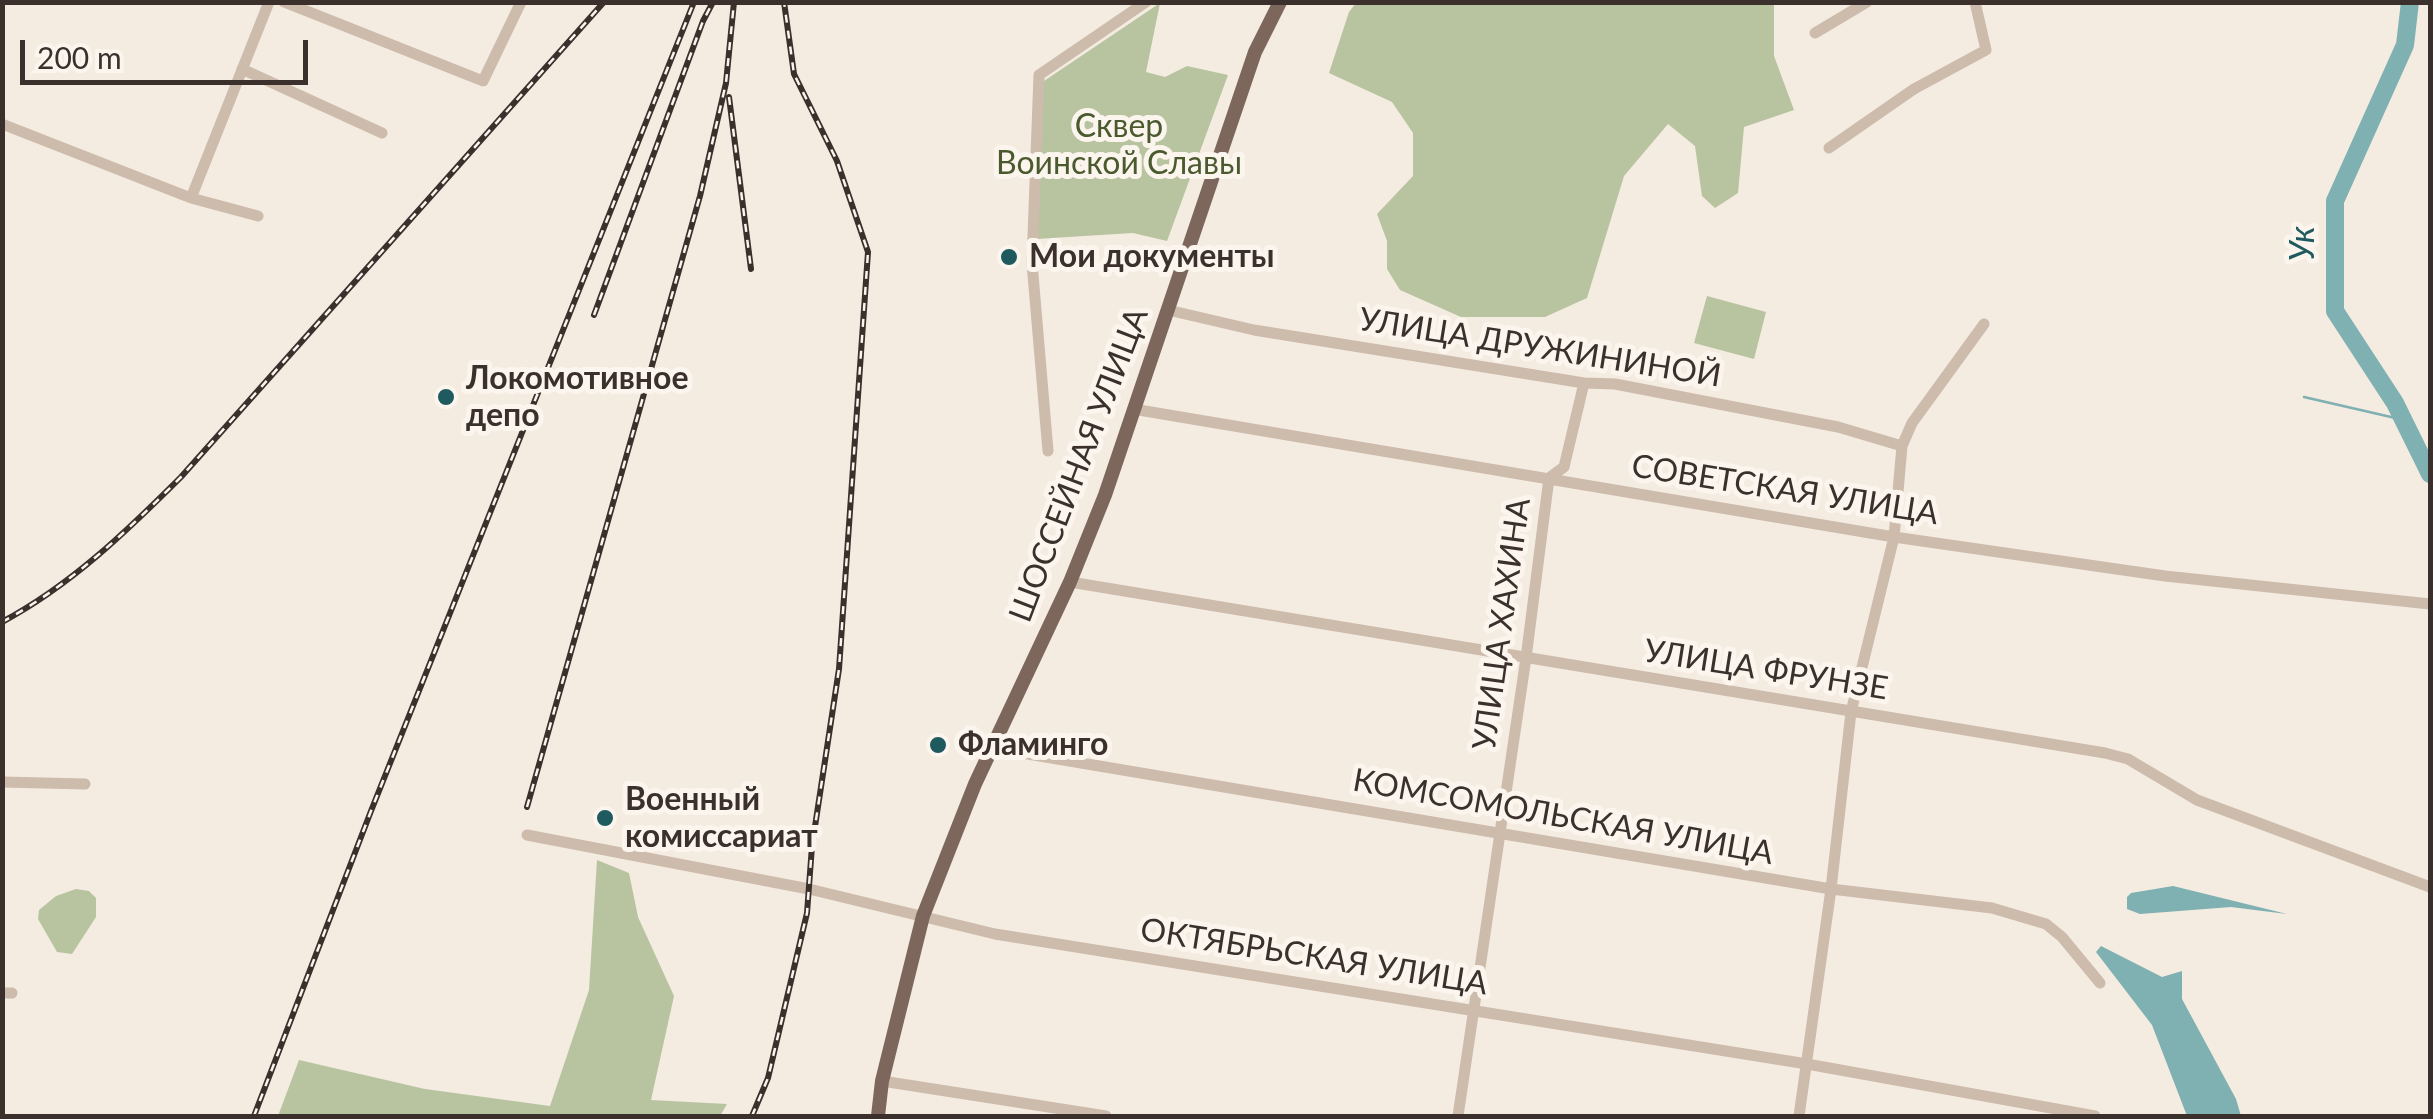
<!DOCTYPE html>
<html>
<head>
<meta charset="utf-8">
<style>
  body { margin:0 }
  #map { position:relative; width:2433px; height:1119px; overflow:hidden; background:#f4ebe1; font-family:Lato,sans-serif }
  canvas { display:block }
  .frame { position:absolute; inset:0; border:5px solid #3b302b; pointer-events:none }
  .scale { position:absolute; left:20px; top:40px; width:288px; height:45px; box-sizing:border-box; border:5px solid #3b302b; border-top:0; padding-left:12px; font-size:30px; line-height:35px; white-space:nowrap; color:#3b302b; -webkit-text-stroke:8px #fbf5ee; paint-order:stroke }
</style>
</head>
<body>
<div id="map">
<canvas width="2433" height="1119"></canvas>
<div class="frame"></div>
<div class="scale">200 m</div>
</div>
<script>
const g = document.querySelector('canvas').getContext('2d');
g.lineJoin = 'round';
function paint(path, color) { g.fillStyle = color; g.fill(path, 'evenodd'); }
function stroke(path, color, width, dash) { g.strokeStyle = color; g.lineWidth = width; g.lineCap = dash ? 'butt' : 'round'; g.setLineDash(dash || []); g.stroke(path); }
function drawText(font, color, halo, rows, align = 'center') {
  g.font = font + ' Lato,sans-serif'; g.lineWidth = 10; g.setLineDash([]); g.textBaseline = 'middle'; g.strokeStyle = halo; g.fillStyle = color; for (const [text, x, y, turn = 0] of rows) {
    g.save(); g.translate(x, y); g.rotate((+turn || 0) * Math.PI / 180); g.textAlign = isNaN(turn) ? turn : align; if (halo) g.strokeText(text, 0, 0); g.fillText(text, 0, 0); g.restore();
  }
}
const green = new Path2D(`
  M1160 3 1146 72 1165 77 1187 66 1228 75 1167 241 1133 233 1036 239 1044 81Z
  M1356 3H1774V56L1794 110 1744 127 1738 193 1715 208 1702 196 1695 146 1668 124 1624 176 1587 298 1545 317H1461L1400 290 1387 269V241L1377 214 1413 176V133L1392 102 1329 73 1349 12Z
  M1707 296 1766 312 1754 359 1694 343Z
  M597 860 629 873 638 917 674 996 651 1100 727 1104 720 1116H278L299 1060 425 1089 550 1106 589 990Z
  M76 889 89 891 96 898V917L72 954 57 952 38 919 39 910 56 896Z`);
const water = new Path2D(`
  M2173 886 2287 914 2231 907 2140 914 2127 909V897L2131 893Z
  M2101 946 2162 977 2182 971V999L2236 1099 2241 1116H2187L2152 1025 2096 952Z`);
const stream = new Path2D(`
  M2304 397 2404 420`);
const river = new Path2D(`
  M2410 2 2405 45 2335 201V311L2395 403 2430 474`);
const minor = new Path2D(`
  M284 2 483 81 521 2
  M1815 33 1867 2
  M242 69 382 133
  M2 124 191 198 258 216
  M1829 148 1914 89 1986 50 1975 2
  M191 198 269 2
  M1168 310 1254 330 1584 383 1615 384 1838 427 1902 446
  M1133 409 1894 537 2165 576 2430 604
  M1048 451 1032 263 1039 75 1146 2
  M1070 582 2105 753 2128 759 2197 800 2430 887
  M992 748 1831 889 1992 908 2046 924 2062 937 2100 983
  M2 782 85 784
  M527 835 809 889 995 934 1807 1064 2095 1116
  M2 993H12
  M882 1081 1106 1116
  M1458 1116 1526 658 1549 478 1564 467 1584 383
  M1799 1116 1831 889 1851 712 1894 537 1902 446 1912 423 1984 324`);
const major = new Path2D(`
  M878 1116 882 1081 923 916 975 784 1070 582 1105 495 1255 52 1280 2`);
const rail = new Path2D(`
  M729 97 751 269
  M594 315 703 21 713 2
  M2 622C71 585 126 532 181 477L604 2
  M527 807 700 196 726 83 734 2
  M254 1116 371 811 694 2
  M752 1116 768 1078 807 913 812 846 839 669 868 252 837 161 794 74 784 2`);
const markers = [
  [1009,257,10,"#1f5a5e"],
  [446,397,10,"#1f5a5e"],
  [938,745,10,"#1f5a5e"],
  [605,818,10,"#1f5a5e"]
];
const parkNames = [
  ["Сквер",1119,127],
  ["Воинской Славы",1119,164]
];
const poiNames = [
  ["Мои документы",1029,257],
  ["Локомотивное",466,379],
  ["депо",466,416],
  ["Фламинго",958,745],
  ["Военный",625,800],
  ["комиссариат",625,837]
];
const streetNames = [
  ["УЛИЦА ДРУЖИНИНОЙ",1540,348,9],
  ["ШОССЕЙНАЯ УЛИЦА",1079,465,-69],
  ["СОВЕТСКАЯ УЛИЦА",1785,490,9],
  ["УЛИЦА ХАХИНА",1502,624,-82],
  ["УЛИЦА ФРУНЗЕ",1766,670,9],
  ["КОМСОМОЛЬСКАЯ УЛИЦА",1563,817,10],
  ["ОКТЯБРЬСКАЯ УЛИЦА",1314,957,9]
];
const waterNames = [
  ["Ук",2303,244,-90]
];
paint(green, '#b8c4a0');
paint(water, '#7fb0b2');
stroke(stream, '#7fb0b2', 2.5);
stroke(river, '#7fb0b2', 18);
stroke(minor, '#cdbbac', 11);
stroke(major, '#7d675c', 14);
stroke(rail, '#3b302b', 6);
stroke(rail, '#fbf5ee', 2.5, [8]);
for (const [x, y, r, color] of markers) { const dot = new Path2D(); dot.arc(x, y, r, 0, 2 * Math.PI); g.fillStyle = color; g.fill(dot); stroke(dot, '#fbf5ee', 4); }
drawText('32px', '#4a5a2e', '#fbf5ee', parkNames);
drawText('bold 32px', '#3b302b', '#fbf5ee', poiNames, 'left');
drawText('32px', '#3b302b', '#fbf5ee', streetNames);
drawText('italic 35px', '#1f5a5e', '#fbf5ee', waterNames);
</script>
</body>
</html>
